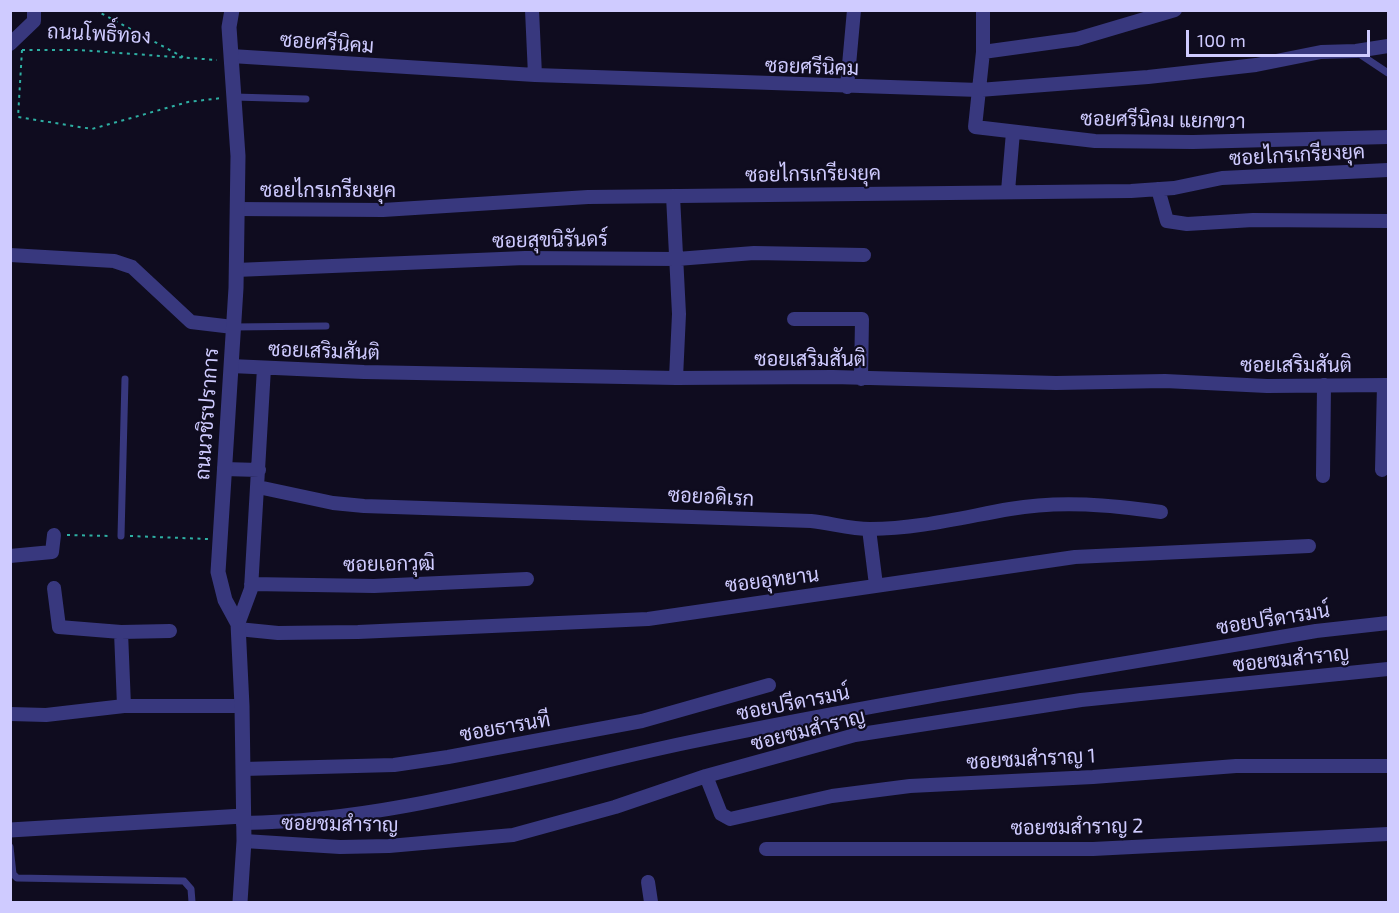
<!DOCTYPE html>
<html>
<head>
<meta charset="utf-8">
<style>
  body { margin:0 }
  #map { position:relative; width:1399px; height:913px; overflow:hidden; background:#0f0c1f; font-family:"Exo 2",sans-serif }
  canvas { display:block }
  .frame { position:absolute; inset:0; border:12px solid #cfcbff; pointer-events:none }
  .scale { position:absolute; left:1186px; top:30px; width:184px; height:27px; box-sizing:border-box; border:3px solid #cfcbff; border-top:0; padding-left:8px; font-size:18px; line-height:21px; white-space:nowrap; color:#cfcbff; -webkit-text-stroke:4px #0f0c1f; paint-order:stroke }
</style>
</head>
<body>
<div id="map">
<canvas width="1399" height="913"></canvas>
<div class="frame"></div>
<div class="scale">100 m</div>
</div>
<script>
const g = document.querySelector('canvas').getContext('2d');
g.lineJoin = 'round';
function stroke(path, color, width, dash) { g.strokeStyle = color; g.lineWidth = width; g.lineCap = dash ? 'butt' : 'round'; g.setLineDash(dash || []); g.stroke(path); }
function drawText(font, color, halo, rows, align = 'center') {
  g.font = font + ' "Exo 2",Sarabun,sans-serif'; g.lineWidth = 4.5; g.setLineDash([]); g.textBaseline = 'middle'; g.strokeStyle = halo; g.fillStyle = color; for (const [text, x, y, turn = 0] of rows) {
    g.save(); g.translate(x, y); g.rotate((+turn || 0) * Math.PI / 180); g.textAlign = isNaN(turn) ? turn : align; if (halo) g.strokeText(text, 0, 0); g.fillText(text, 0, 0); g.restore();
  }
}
const path = new Path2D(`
  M95 10 183 57
  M22 50 18 117 92 129 188 102 222 98
  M22 50H78L217 60
  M67 535 112 536
  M130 536 208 539`);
const service = new Path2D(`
  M1358 53 1388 73
  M234 97 306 99
  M233 327 326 326
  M121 536 125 379
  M10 847 13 874 17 878 184 881 191 889 192 902`);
const minor = new Path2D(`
  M532 10 535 75
  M983 10V52L975 127 1095 141 1193 142 1388 137
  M10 44 34 21V10
  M983 52 1077 39 1175 10
  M231 56 535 75 979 90 1148 77 1256 65 1321 52 1356 51 1388 46
  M847 87 854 10
  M1158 189 1167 221 1187 224 1253 220 1388 221
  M1008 191 1013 132
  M673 196 679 314 676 378
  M237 209 383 210 588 197 1131 191 1174 188 1222 178 1388 170
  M10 255 114 261 132 267 191 322 233 327
  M236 270 525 258 677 259 754 253 864 255
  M794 319H862L861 379
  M231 366 364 372 676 378 833 377 1056 383 1165 381 1267 386 1388 385
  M224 469 259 470
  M1382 470 1384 385
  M1323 476 1324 385
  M258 487 333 503 364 506 811 521C830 523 851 529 870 529 917 529 964 517 1010 509 1061 500 1111 505 1161 512
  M869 529 876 585
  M10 556 52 552 54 535
  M251 584 374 586 527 579
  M54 588 59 627 121 632 170 631
  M238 624 251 589 264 368
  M238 629 278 633 358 632 648 619 1075 557 1309 546
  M121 632 124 706
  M10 714 46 715 124 706H242
  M243 769 394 765 448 757 642 721 769 685
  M706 776 721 814 730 819 832 796 910 786 1093 777 1236 766H1388
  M243 823C397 821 541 773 690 742 897 699 1107 667 1316 631L1388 623
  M244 841 340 847 389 846 513 835 615 807 706 776 855 735 1081 700 1388 669
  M766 849H1093L1388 834
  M648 882 651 902`);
const tertiary = new Path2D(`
  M232 10 229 27 238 156 236 288 218 572 225 600 238 624 242 706 244 841 240 902
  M10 830 243 816`);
const streetNames = [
  ["ถนนโพธิ์ทอง",99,34,3],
  ["ซอยศรีนิคม",327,43,4],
  ["ซอยศรีนิคม",812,67,2],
  ["ซอยศรีนิคม แยกขวา",1163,120,1],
  ["ซอยไกรเกรียงยุค",1297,155,-3],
  ["ซอยไกรเกรียงยุค",813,174,-1],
  ["ซอยไกรเกรียงยุค",328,190],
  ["ซอยสุขนิรันดร์",550,240,-1],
  ["ซอยเสริมสันติ",324,351,2],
  ["ซอยเสริมสันติ",810,359],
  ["ซอยเสริมสันติ",1296,365],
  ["ถนนวชิรปราการ",207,414,-86],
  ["ซอยอดิเรก",711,497,3],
  ["ซอยเอกวุฒิ",389,564,-1],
  ["ซอยอุทยาน",772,580,-7],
  ["ซอยปรีดารมน์",1273,619,-9],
  ["ซอยชมสำราญ",1291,659,-6],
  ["ซอยปรีดารมน์",793,703,-11],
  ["ซอยธารนที",505,727,-10],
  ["ซอยชมสำราญ",808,730,-14],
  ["ซอยชมสำราญ 1",1031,759,-3],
  ["ซอยชมสำราญ",340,824,1],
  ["ซอยชมสำราญ 2",1077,827,-1]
];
stroke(path, '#2eafa3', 2, [3, 4.5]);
stroke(service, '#38387e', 7);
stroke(minor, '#38387e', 14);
stroke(tertiary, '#38387e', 15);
drawText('20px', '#cfcbff', '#0f0c1f', streetNames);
</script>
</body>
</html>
